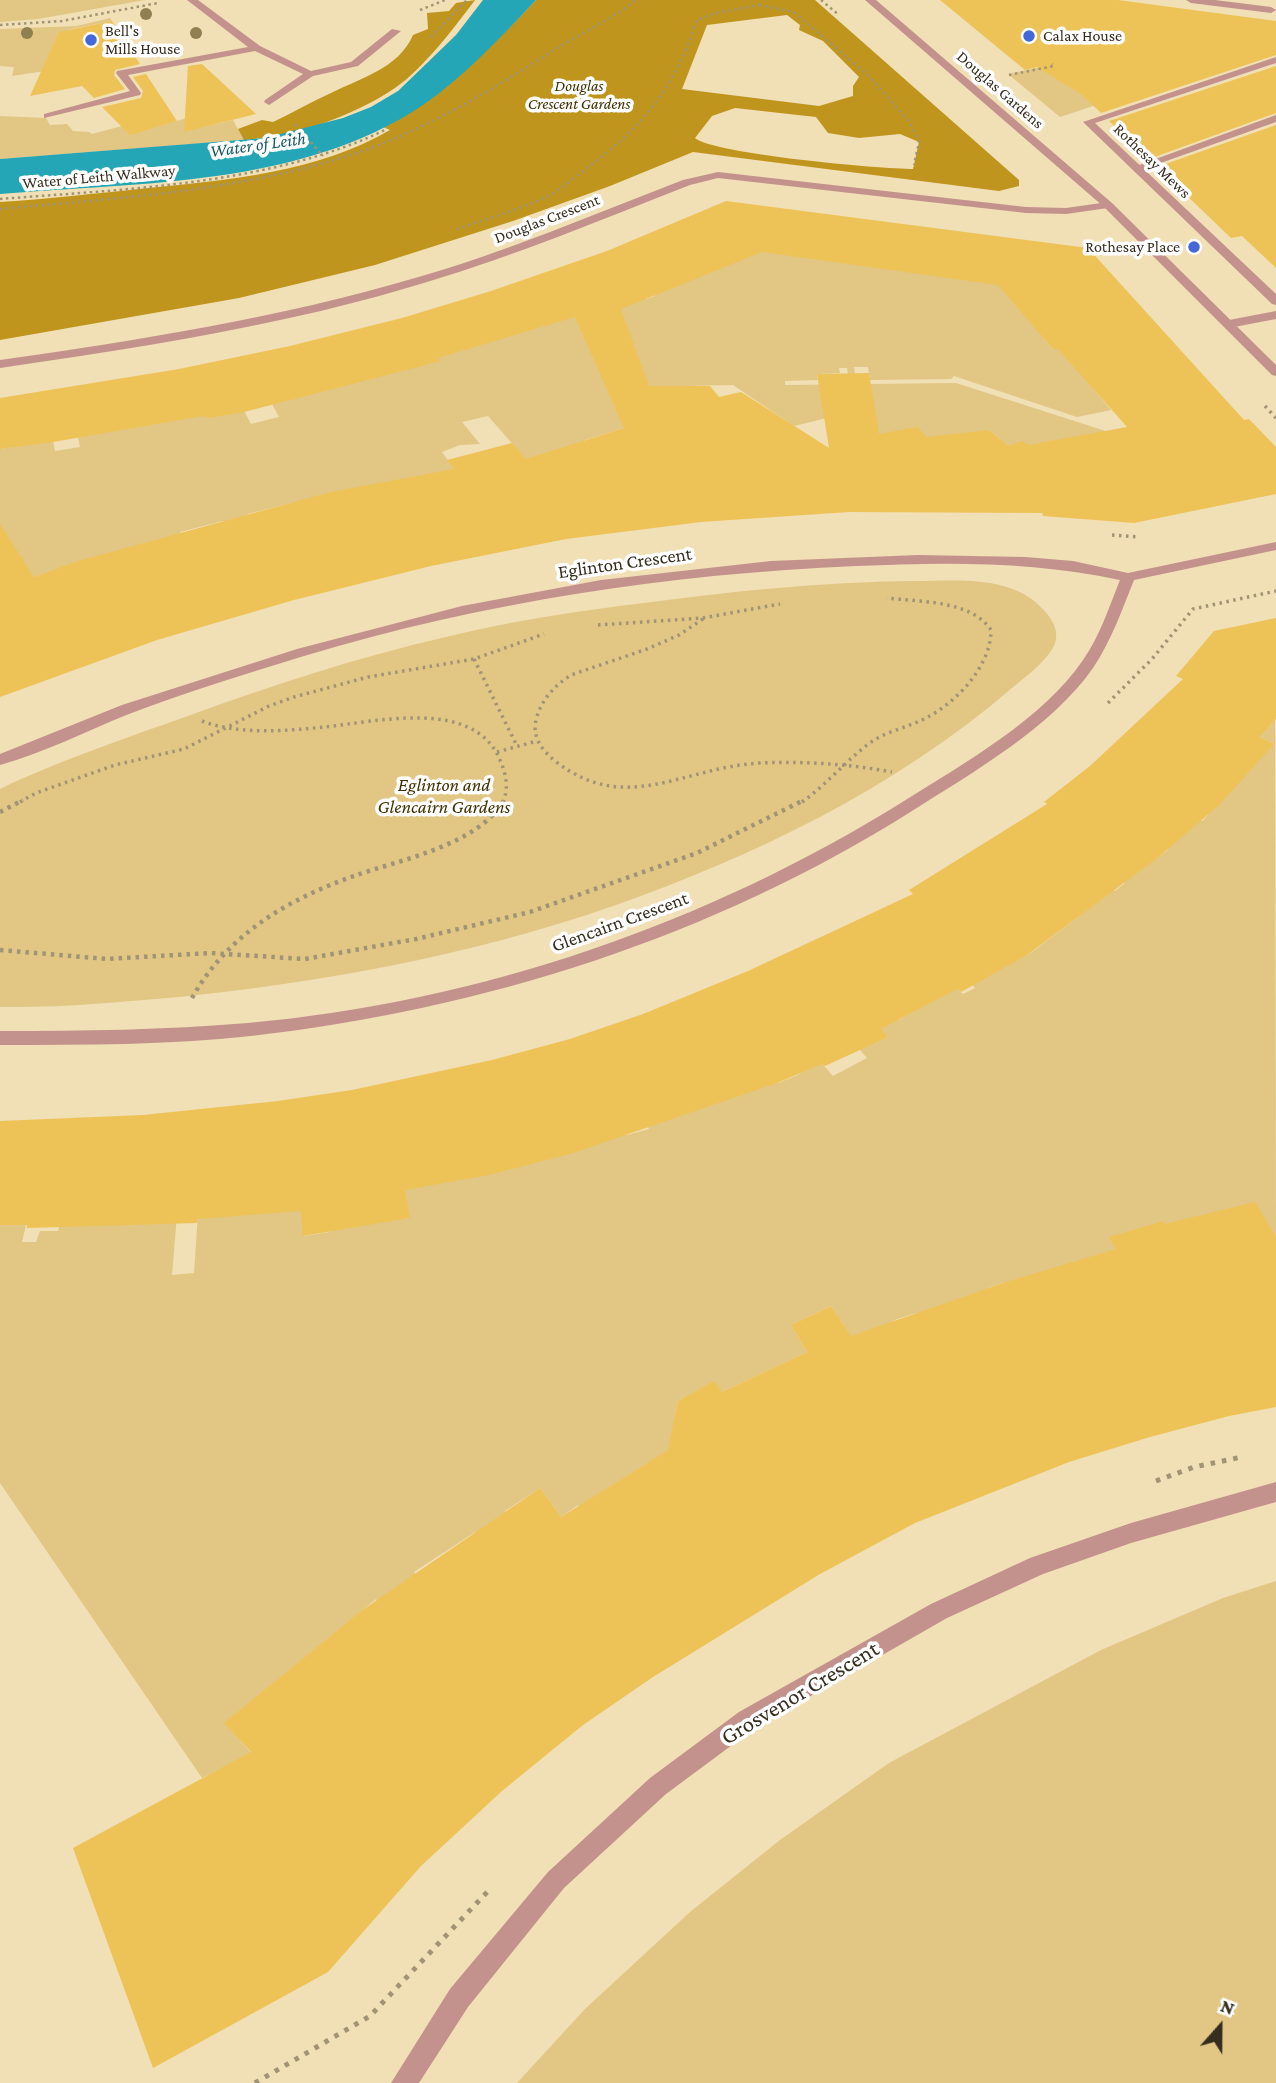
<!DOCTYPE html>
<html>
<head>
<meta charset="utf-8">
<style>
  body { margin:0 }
  #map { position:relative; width:1276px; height:2083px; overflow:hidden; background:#f1dfb5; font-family:"Crimson Pro",serif }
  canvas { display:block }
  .north { position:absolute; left:1185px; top:1992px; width:70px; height:70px; -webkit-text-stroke:5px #fff; paint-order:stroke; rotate:21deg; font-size:19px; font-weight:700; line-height:28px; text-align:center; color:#352e1e }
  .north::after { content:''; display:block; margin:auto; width:24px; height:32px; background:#352e1e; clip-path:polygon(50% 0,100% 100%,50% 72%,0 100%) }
</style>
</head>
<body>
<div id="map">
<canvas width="1276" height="2083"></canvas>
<div class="north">N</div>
</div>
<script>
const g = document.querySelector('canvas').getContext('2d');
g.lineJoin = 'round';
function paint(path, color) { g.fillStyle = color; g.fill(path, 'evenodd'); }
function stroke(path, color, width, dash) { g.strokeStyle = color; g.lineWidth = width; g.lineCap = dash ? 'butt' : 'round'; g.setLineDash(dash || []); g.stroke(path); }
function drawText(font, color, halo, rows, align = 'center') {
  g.font = font + ' "Crimson Pro",serif'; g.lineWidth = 7; g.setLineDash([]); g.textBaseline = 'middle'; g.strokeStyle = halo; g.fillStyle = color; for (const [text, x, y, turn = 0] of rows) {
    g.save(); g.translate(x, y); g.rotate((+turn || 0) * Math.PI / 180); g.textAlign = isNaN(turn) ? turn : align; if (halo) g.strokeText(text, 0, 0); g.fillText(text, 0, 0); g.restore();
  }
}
const green = new Path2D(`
  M0 0H145L38 19 0 22Z
  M110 18 112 21 71 29 57 35 64 68 12 76 14 67 0 66V29L77 26Z
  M1045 66 1099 104 1060 117 1008 74Z
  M0 116 46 118 50 125 67 124 73 131 89 132 92 134 122 126 131 134 187 118 199 128 233 120 244 140 0 159Z
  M749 247 1032 288 1042 336 1053 349H1061L1111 410 1077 417 954 376 951 379 870 380 868 367H854L856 380H849L847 368H839L840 373 817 374 818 380 785 381V385L956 383 1146 444 1039 443 1004 452 1001 440 989 430 952 442 877 434 827 418 794 426 733 385 686 386 644 422 585 440 546 482 488 416 462 422 480 444 460 445 442 452 459 476 431 474 291 503 248 514 231 537 223 521 180 532 183 539 78 562 34 577 0 566V449L53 441 55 451 80 447 78 437 204 415 209 418 242 407 251 424 279 417 271 402 639 294 647 299 655 296 649 290Z
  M913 581C959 581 1016 573 1048 615 1055 624 1059 635 1054 646 1045 663 1026 676 1012 688 954 738 888 781 820 817 753 852 684 881 613 906 473 955 325 982 179 997 119 1002 60 1008 0 1007V789L10 784C68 758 128 737 188 716 272 685 359 657 446 637 511 621 578 611 644 603 733 591 822 582 913 581Z
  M1275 720 1276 1237 1187 1265 1164 1222 1110 1237 1143 1296 1006 1282 988 1288 1005 1315 942 1355 916 1313 897 1319 855 1343 831 1306 791 1325 807 1352 722 1392 714 1382 678 1401 675 1416 702 1459 646 1464 600 1493 592 1525 578 1505 561 1517 540 1488 505 1511 531 1544 512 1579 475 1532 414 1572 452 1621 413 1649 376 1599 225 1723 252 1754 202 1778 0 1483V1225H26L22 1242H36L40 1231H58L60 1224H155L177 1215 172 1275 194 1273 198 1214 306 1202 304 1236 330 1232 327 1199 389 1221 409 1218 404 1186 623 1128 627 1135 649 1129 645 1120 700 1109 775 1079 778 1083 798 1075 818 1059 833 1076 867 1058 849 1037 864 1030 875 1043 888 1037 876 1024 894 1015 899 1020 914 1011 950 983 963 994 975 988 964 975 1021 958 1032 952 1078 917 1103 882 1115 891 1125 883 1113 875 1147 848 1160 856 1169 849 1157 841 1187 813 1202 821 1208 815 1194 807 1274 744 1260 737Z
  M1276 1581V2083H517L585 2009 690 1912 780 1840 889 1763 1101 1650 1223 1598Z`);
const forest = new Path2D(`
  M475 0C455 27 422 70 395 88 350 118 297 135 244 140L238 129 262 120 273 122C292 113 311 102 331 93 361 78 399 68 413 35L428 29 427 13 449 11 456 3Z
  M536 0H815L1019 180V186L999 191 693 152 610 186 513 221 375 265 239 298 0 340V202C50 199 99 193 148 188 229 180 318 172 390 130L383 127C444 93 488 51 536 0ZM787 15 800 25 799 30 823 41 859 77 853 86V96L819 106 682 89 707 25ZM735 108 816 117 828 133 859 138 900 134 919 142 913 169C881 169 713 154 695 138L712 116Z`);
const water = new Path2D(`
  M483 0H536C501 37 465 76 423 105 300 187 141 182 0 194V159L265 138 343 118 371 107 398 91 456 35Z`);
const building = new Path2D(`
  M940 0H1118L1276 21V55L1101 113 1081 94 1037 67 1025 70Z
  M112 21 140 64 115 70 114 75 125 89 94 98 82 86 30 96 59 32Z
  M202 64 256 114 184 132 188 66Z
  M1276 66V113L1149 159 1109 121Z
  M146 74 177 121 130 135 102 107 141 98 143 91 133 77Z
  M1276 125V268L1242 236 1231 238 1157 167Z
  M726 201 1088 248 1244 420 1249 419 1276 447V494L1134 523 1043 516 1042 513 849 512 701 522 566 539 431 566 294 600 157 640 0 697V524L34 577 78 561 331 492 454 469 447 460 512 443 526 459 624 428 575 317 438 358 441 361 244 412 209 418 203 416 53 442 0 449V398L179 369 290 346 402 318 491 291 607 251ZM762 252 998 285 1053 349H1058L1127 427 1028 445 1022 441 1008 446 989 430 927 437 917 427 879 434 869 373 817 374 829 448 741 392 719 397 710 386H649L621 309Z
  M1276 618V719L1260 737 1274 744 1219 805 1160 856 1027 955 961 992 957 989 881 1029 888 1037 825 1066 822 1064 777 1083 573 1153 489 1175 405 1190 410 1218 303 1236 301 1211 198 1219 197 1223 27 1228V1225H0V1121L143 1115 278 1101 352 1090 492 1060 570 1039 643 1014 748 971 913 894 909 890 1047 804 1044 802 1090 766 1183 679 1176 676 1214 631Z
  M1255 1202 1276 1237V1407L1229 1416 1150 1437 1069 1462 915 1523 820 1574 653 1677 583 1725 502 1791 421 1866 328 1972 153 2068 73 1848 251 1752 224 1723 361 1611 540 1488 561 1517 668 1450 678 1401 714 1381 722 1392 807 1352 791 1325 831 1306 851 1336 1006 1282 1116 1249 1109 1237 1164 1221 1165 1224Z`);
const pathFar3 = new Path2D(`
  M821 0 839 15
  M759 5 794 12 868 75 909 121 919 142 914 165
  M420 10 445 0
  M0 25 62 21 158 3
  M431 37 467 0
  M1009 75 1054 66 1052 64
  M295 124 323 156
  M0 199C126 189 270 185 385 130
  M0 209C119 198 242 191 357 153 427 129 492 90 554 50 581 33 611 20 636 0
  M457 229C487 219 519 210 548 196 562 189 575 177 587 168 644 126 675 87 697 20L716 13 759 5 761 0`);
const pathFar2 = new Path2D(`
  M1265 406 1276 418
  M1112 535 1138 537
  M703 619 679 635 647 649 571 675C554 686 541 700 536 720 532 738 542 750 555 761 626 816 681 768 759 763 804 761 848 764 892 772
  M598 625 703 618 780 604
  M474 659 517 746
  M1108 703 1152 659 1193 609 1276 591
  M202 721C238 735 286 731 324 727 376 722 474 697 500 760 506 773 509 788 503 802
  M497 752 537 741
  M20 802 36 793 115 765 184 749 269 706 294 697 368 677 474 659 544 634
  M802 802C826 785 844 763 867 745 885 731 907 728 926 718 957 702 991 666 991 630 971 600 920 602 887 598`);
const pathFar1 = new Path2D(`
  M0 812 23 800
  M0 950 107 959 210 953 305 959 416 939 530 912 697 853 804 800
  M192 998C227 935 288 899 354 876 399 860 479 845 504 800`);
const path = new Path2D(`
  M1156 1481 1194 1467 1242 1457
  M255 2083 370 2016 490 1889`);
const service = new Path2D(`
  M187 0H198L260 46 311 71 351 62 392 29 401 31 358 66 313 76 269 105 264 102 265 100 303 74 255 51 128 75 141 93 140 95 44 118V114L130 91 116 73 117 71 248 47Z
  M1276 115V122L1141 170 1131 168Z`);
const minor = new Path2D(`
  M1186 0H1215L1271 7 1276 10 1271 13 1191 3Z
  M1276 57V63L1095 123 1276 294V305L1272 304 1083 122Z
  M718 172 1026 207 1066 208 1108 202 1114 205 1108 208 1066 214 1026 213 718 178 690 185C603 219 517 255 427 282 288 325 143 347 0 368V360C140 340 279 318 415 278 507 252 594 214 683 180Z
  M1276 311V319L1229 328 1223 324 1229 320Z
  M1276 542V550L1134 580C1122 610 1111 641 1093 668 1052 727 972 773 912 811 712 937 486 1009 251 1036 168 1045 84 1045 0 1045V1031C83 1031 165 1030 248 1023 480 1002 707 924 904 801 963 764 1043 719 1083 660 1100 636 1109 607 1120 580 1033 561 944 562 856 566 669 574 483 602 304 656 246 674 186 692 129 714 86 731 44 753 0 765V754L122 705 297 649 462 606 601 580 771 561 918 555 1025 557 1073 561 1128 573Z
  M1276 1482V1502L1131 1543 1043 1574 947 1618 755 1728 666 1794 564 1888 468 2007 419 2083H391L450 1989 548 1872 650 1778 739 1712 931 1604 1030 1558 1131 1523Z`);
const tertiary = new Path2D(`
  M865 0H876L1112 203 1276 365V376L1272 375 1104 207Z`);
const trees = [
  [146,14],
  [27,33],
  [196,33]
];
const markers = [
  [1029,36,7,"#4467d9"],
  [91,40,7,"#4467d9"],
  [1194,247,7,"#4467d9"]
];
const farPoinames = [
  ["Bell's",105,31],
  ["Mills House",105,49],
  ["Calax House",1043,36],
  ["Rothesay Place",1180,247,"right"]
];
const farParknames = [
  ["Douglas",579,86],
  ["Crescent Gardens",579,104]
];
const farStreetnames = [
  ["Douglas Gardens",1000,90,41],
  ["Rothesay Mews",1152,161,44],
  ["Water of Leith Walkway",99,177,-5],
  ["Douglas Crescent",547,219,-21]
];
const farWaternames = [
  ["Water of Leith",258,145,-8]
];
const streetNames = [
  ["Eglinton Crescent",625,563,-8],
  ["Glencairn Crescent",620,922,-20]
];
const parkNames = [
  ["Eglinton and",444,785],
  ["Glencairn Gardens",444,807]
];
const nearStreetnames = [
  ["Grosvenor Crescent",800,1693,-31]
];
paint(green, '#e2c684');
paint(forest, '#bf951d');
paint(water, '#24a6b6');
paint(building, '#edc357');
stroke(pathFar3, '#a19475', 2.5, [2.5, 3.5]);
stroke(pathFar2, '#a19475', 3.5, [2.5, 4.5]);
stroke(pathFar1, '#a19475', 4.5, [3.5, 5]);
stroke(path, '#a19475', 5, [4.5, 7]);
paint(service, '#c3928c');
paint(minor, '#c3928c');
paint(tertiary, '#c3928c');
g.fillStyle = '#907f51';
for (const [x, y] of trees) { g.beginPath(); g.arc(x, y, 6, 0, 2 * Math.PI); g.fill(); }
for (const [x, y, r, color] of markers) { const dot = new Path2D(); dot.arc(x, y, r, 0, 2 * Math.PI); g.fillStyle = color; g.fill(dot); stroke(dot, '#fff', 2.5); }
drawText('16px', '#352e1e', '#fff', farPoinames, 'left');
drawText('italic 16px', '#413000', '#fff', farParknames);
drawText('16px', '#352e1e', '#fff', farStreetnames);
drawText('italic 18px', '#175a63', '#fff', farWaternames);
drawText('19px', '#352e1e', '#fff', streetNames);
drawText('italic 19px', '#413000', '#fff', parkNames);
drawText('23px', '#352e1e', '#fff', nearStreetnames);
</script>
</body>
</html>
